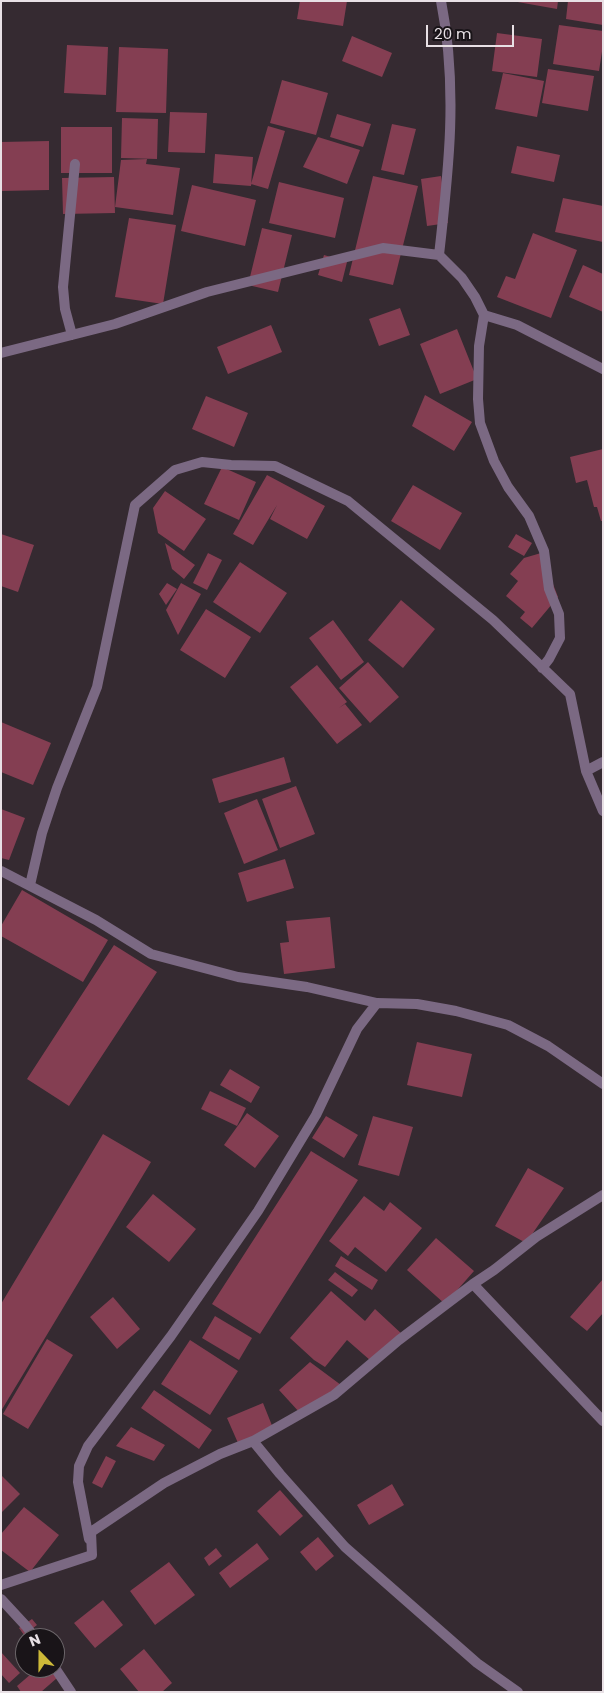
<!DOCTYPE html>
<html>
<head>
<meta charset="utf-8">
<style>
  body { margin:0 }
  #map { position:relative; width:604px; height:1693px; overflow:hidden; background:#352a31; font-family:Poppins,sans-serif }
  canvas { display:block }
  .frame { position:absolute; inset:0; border:2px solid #e8e0e5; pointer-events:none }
  .north { position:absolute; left:15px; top:1628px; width:50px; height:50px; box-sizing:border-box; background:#191418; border:1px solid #6c666a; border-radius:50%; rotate:338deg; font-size:14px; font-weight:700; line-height:20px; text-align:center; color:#e8e0e5 }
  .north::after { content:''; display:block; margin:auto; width:18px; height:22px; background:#cdb938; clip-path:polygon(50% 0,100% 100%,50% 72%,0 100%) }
  .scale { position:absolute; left:426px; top:25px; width:88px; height:22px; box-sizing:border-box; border:2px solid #e8e0e5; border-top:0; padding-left:6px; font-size:15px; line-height:18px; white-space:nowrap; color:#e8e0e5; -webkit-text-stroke:4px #191418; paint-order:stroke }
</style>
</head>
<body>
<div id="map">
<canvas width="604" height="1693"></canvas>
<div class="frame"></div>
<div class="north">N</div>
<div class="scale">20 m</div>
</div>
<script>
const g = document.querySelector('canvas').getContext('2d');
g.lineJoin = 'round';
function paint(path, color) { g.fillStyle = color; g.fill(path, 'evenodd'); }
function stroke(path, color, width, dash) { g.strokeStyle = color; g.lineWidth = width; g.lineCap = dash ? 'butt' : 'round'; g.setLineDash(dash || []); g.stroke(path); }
const building = new Path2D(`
  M300 1H347L343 26 297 19Z
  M512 1H558L557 9Z
  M568 1H603V25L566 19Z
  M559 25 603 31V45L599 71 553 64Z
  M497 33 542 39 537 77 492 71Z
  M352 36 392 53 382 77 342 61Z
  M67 45 108 47 106 95 64 93Z
  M119 47 168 49 166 113 116 112Z
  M548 69 594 76 588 111 542 103Z
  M503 73 544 81 537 117 495 109Z
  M282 80 328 93 316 135 270 123Z
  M170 112 207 113 205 153 168 152Z
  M337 114 371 124 363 147 330 137Z
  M122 118 158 119 157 159 121 158Z
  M392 124 416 129 404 175 381 170Z
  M268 126 285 131 268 189 251 184Z
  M61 127H112V173H61Z
  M318 137 360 150 347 184 303 167Z
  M49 141V190L1 191V142Z
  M517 146 560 155 554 182 511 173Z
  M215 154 253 157 251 186 213 183Z
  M147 159 146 164 180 168 173 215 115 207 121 160Z
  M373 176 418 186 393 285 349 275Z
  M441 176 448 223 427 226 421 179Z
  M114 177 115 213 63 214 62 178Z
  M279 182 344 198 335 238 269 223Z
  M192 185 256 200 245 246 181 231Z
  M563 198 603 206V242L555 232Z
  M129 218 176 225 163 304 115 297Z
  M262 228 292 235 278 292 248 285Z
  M533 233 577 250 551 318 497 297 506 276 515 279Z
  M324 255 347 262 342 282 318 275Z
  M583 265 603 274V312L569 297Z
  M400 308 410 335 379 346 369 319Z
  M271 325 282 352 228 374 217 347Z
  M457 329 477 379 440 394 420 344Z
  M425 395 472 422 454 451 412 426Z
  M206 396 248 413 234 447 192 429Z
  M603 449V521H601L597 507H594L587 480 576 483 570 457Z
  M222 467 256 482 239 520 204 504Z
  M267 475 325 506 307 539 270 519 277 505 253 545 233 534Z
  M413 485 462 513 440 550 391 521Z
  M165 491 206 519 184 551 158 533 153 508Z
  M1 534 34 545 18 592 1 586Z
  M516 534 532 543 524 556 508 547Z
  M165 543 195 565 184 579 172 569Z
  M208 553 222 560 207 590 193 583Z
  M541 553 558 597 532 628 520 618 525 612 506 596 518 581 510 574 524 558Z
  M240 562 287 593 260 633 213 602Z
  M167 583 177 589 166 605 159 594Z
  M181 583 201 594 178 635 166 610Z
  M401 600 435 629 403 668 368 640Z
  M206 609 251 637 225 678 180 650Z
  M333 620 364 662 341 680 309 638Z
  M368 662 399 697 370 723 339 688Z
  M317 665 347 702 339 708 345 704 362 725 337 744 290 687Z
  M1 722 51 743 33 785 1 772Z
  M284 757 291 782 219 803 212 779Z
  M296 786 315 834 280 848 262 799Z
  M257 799 278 850 244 864 224 813Z
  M1 809 25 818 9 860 1 858Z
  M285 859 294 888 247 902 238 873Z
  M22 890 108 940 83 982 1 936V926Z
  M330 917 335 968 284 974 280 943 289 942 286 921Z
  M114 945 157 972 69 1106 27 1079Z
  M417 1042 472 1054 462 1097 407 1085Z
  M230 1069 260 1087 251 1103 220 1085Z
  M210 1091 246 1108 237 1126 201 1109Z
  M247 1113 279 1136 255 1168 224 1145Z
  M326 1116 358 1135 344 1158 312 1138Z
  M373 1116 413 1127 399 1176 358 1165Z
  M103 1134 151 1162 1 1411V1304Z
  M311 1151 358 1180 260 1334 212 1304Z
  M528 1168 564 1188 526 1243 495 1226Z
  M153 1194 196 1229 169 1262 126 1227Z
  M364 1196 384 1211 390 1202 422 1228 386 1272 355 1247 348 1256 329 1241Z
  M436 1238 474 1271 445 1304 407 1270Z
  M341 1256 378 1280 372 1290 335 1266Z
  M335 1272 358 1290 352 1297 328 1280Z
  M603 1279V1313L587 1331 570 1317Z
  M331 1291 365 1321 375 1309 403 1335 371 1361 347 1340 325 1367 314 1360 290 1338Z
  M113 1297 140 1329 117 1349 90 1317Z
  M215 1316 252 1338 239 1360 202 1338Z
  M47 1339 73 1355 28 1429 3 1414Z
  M190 1340 238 1371 210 1415 161 1384Z
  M310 1362 341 1385 300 1413 279 1390Z
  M154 1390 212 1430 199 1449 141 1408Z
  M263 1403 273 1428 238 1443 227 1418Z
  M131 1427 165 1445 154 1461 116 1446Z
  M106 1456 116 1461 102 1488 92 1483Z
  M1 1475 20 1494 1 1513Z
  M392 1484 404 1505 369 1525 357 1505Z
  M280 1490 303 1516 280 1536 257 1511Z
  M24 1507 59 1535 30 1572 1 1550V1534Z
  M318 1537 334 1556 316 1571 300 1552Z
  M257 1543 269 1559 230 1588 219 1573Z
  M216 1548 222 1556 209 1566 204 1558Z
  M169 1562 195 1595 155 1625 130 1591Z
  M103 1600 123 1625 95 1648 74 1623Z
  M32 1619 37 1625 24 1635 19 1628Z
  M144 1649 172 1683 162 1692H139L120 1669Z
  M1 1652 20 1673 9 1683 1 1674Z
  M38 1668H49L57 1678 41 1692H21L17 1686Z`);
const street = new Path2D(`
  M439 255C449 168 458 87 441 1
  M484 315 479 346 478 399 480 423 494 461 508 487 529 516 544 551 549 589 559 614 560 638 549 659 542 668
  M72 335 65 309 63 287 75 164
  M1 353 115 324 207 292 383 248 439 255 462 278 475 297 484 315 517 325 603 369
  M586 771 603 762
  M1 871 96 920 151 954 238 977 307 987 377 1003 417 1004 456 1011 508 1025 548 1046 603 1084
  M30 885 42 833 57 788 97 687 135 505 175 470 202 462 231 465 275 466 348 501 493 620 570 694 586 771 603 811
  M473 1284 603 1421
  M253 1441 280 1474 345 1547 477 1663 518 1692
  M89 1539 78 1482 79 1466 88 1446 171 1336 258 1211 316 1115 357 1029 377 1003
  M1 1585 92 1555 91 1532 164 1483 220 1454 253 1441 334 1395 399 1340 473 1284 494 1270 536 1237 603 1195
  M1 1599 26 1626 35 1638
  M55 1668 71 1692`);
paint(building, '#843e52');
stroke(street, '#7b6983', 10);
</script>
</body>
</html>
